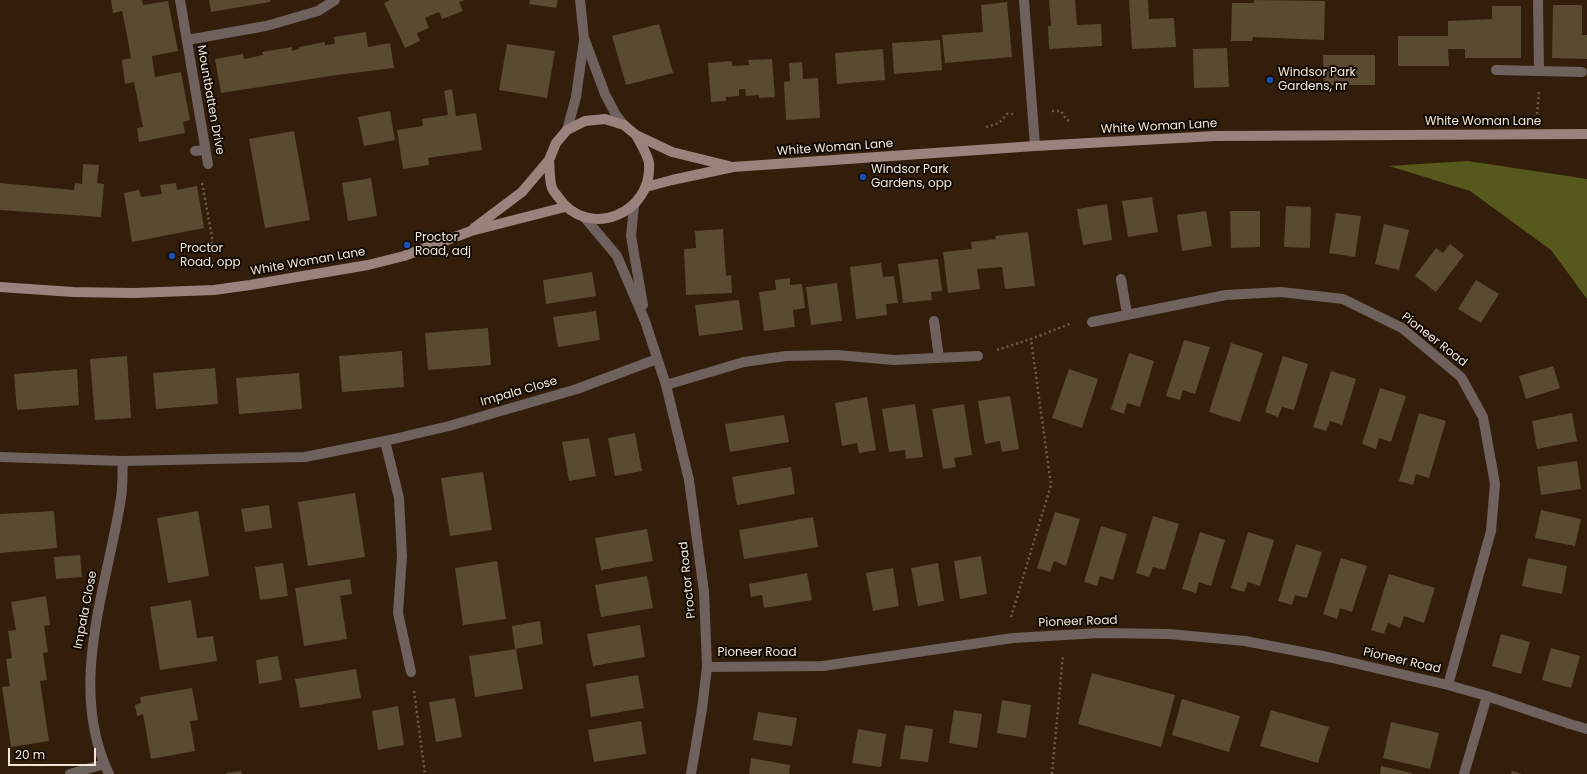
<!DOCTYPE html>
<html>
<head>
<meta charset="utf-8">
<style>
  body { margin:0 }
  #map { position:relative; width:1587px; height:774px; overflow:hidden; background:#321e0a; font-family:Poppins,sans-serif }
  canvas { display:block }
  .scale { position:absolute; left:8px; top:748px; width:88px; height:18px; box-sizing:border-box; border:2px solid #f4e6da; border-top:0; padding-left:5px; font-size:12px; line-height:14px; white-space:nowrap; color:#f4e6da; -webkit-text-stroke:3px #130b04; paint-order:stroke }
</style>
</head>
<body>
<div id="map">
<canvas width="1587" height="774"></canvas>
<div class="scale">20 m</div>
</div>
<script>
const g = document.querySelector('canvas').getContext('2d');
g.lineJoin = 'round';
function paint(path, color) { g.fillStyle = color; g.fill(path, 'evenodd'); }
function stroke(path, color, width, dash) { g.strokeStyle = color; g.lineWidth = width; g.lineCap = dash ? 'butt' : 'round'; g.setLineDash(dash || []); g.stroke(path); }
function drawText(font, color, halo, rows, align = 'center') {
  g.font = font + ' Poppins,sans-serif'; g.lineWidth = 4; g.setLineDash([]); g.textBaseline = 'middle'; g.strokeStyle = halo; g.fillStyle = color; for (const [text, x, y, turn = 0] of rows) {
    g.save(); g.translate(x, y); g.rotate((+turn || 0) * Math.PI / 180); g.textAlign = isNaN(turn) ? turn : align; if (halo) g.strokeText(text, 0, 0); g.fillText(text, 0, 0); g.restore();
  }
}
const forest = new Path2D(`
  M1468 161 1587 179V299L1551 250 1470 191 1389 166Z`);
const building = new Path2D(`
  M111 0H142L143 5 168 1 178 51 152 56 155 77 181 72 190 120 183 122 185 133 139 142 137 128 143 127 134 82 125 84 122 60 131 58 127 35 122 11 113 13Z
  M209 0H270V2L211 12Z
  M390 0H465L459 2 463 11 442 19 439 12 425 18 429 28 417 33 420 41 405 48 384 3Z
  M530 0H558L556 8 529 4Z
  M1049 0H1075L1077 25 1101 24 1102 46 1049 49 1048 26H1051Z
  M1129 0H1148L1149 19 1174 18 1176 47 1132 49Z
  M1254 0 1325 1 1324 40 1253 37 1252 41H1231L1232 3H1254Z
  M1007 2 1012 57 945 63 942 35 983 32 981 5Z
  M1553 5H1582V35H1587V59L1552 58Z
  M1492 6H1521V58H1465V49H1448L1449 66H1398V36H1448V21L1492 19Z
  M659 24 673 73 626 85 612 36Z
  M366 32 368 47 390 43 394 68 330 76 221 93 215 59 243 54 244 59 263 55 262 52 292 47V51L299 49V47L325 42V45L335 44 334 37Z
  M940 40 942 70 894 74 892 43Z
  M507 44 555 51 547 98 499 90Z
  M1227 48 1229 87 1194 88 1193 49Z
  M883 49 885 80 837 84 835 53Z
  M1323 55H1375V85H1324Z
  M772 59 775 97 759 98V95L746 96 745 89H739V96L726 97V101L711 102 708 63 732 61V66L749 65 748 60Z
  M802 62 803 79 818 78 820 118 786 120 784 82 790 81 789 63Z
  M452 89 456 116 476 113 482 150 428 158 429 165 403 169 397 130 423 126 422 119 448 115 444 91Z
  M390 111 395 140 364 146 358 117Z
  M294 131 310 220 265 228 249 139Z
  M83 164 99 165 97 183 104 184 101 217 0 210V183L74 190 75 183 82 184Z
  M371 178 377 216 348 221 342 183Z
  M176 183 177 190 197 186 204 228 132 242 124 193 139 190 141 197 162 194 160 185Z
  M1152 197 1158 232 1128 237 1122 201Z
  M1107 204 1112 240 1083 245 1077 209Z
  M1286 206 1311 207 1310 248 1284 247Z
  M1206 211 1212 246 1182 251 1177 215Z
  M1230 211H1260V247L1231 248Z
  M1336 213 1361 216 1355 257 1329 253Z
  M1384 224 1409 230 1399 270 1375 264Z
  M723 229 726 276 731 275 732 293 686 295 684 249 696 248 695 231Z
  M1028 232 1035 286 1005 289 1002 267 977 269 980 289 948 293 943 252 972 249 971 242 996 239 995 236Z
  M1450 244 1464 255 1436 292 1415 276 1436 248 1443 253Z
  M938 259 942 291 931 292 932 300 903 303 898 264Z
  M881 263 883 277 894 276 898 303 886 304 887 315 856 319 850 267Z
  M592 272 596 296 546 304 543 280Z
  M790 278V285L802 284 805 308 793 310 795 327 764 331 759 292 776 290 775 280Z
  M1476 280 1499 294 1481 323 1458 309Z
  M837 283 842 321 811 325 806 287Z
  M739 300 743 330 699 336 695 305Z
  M596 311 600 340 558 347 553 317Z
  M488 328 491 365 428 370 425 333Z
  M1184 340 1210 347 1195 394 1183 390 1180 400 1166 396Z
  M1231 343 1263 353 1240 422 1209 412Z
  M402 351 404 387 342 392 339 356Z
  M1129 353 1154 361 1140 407 1127 403 1124 414 1111 409Z
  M127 356 131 418 95 420 90 359Z
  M1283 356 1308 364 1294 410 1282 407 1278 417 1265 412Z
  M1553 366 1560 388 1526 399 1519 376Z
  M215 368 218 404 156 409 153 373Z
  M77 369 79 405 17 410 14 374Z
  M1069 369 1098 379 1082 428 1052 418Z
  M1331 371 1356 379 1342 425 1330 421 1326 431 1313 427Z
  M299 373 302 409 239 414 236 378Z
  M1380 388 1406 396 1391 442 1379 438 1376 449 1362 444Z
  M1010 396 1019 449 1002 452 1000 441 985 444 978 401Z
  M867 397 876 450 859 453 857 443 842 446 835 403Z
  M915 404 923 457 906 459 905 450 889 452 882 409Z
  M964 404 972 455 954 458 956 467 943 469 932 409Z
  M1419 413 1446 421 1429 478 1416 474 1413 485 1399 481Z
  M1572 413 1577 441 1537 449 1532 421Z
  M784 415 789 442 730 452 725 424Z
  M635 433 642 471 615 476 608 438Z
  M589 438 596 476 569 481 562 442Z
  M1577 461 1581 489 1541 495 1537 467Z
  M791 467 795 494 737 505 732 477Z
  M483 472 492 530 450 536 441 478Z
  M355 493 365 557 308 566 298 502Z
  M269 505 272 528 245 532 241 509Z
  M1541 510 1581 519 1575 546 1535 538Z
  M54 511 57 548 0 553V514Z
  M198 511 209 576 168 583 157 518Z
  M1055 512 1080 519 1066 566 1054 561 1050 572 1037 568Z
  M1153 516 1179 524 1165 570 1153 567 1149 577 1136 573Z
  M813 517 818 547 744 559 739 530Z
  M1101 526 1127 534 1113 580 1100 576 1097 586 1084 582Z
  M647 529 653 561 601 570 595 538Z
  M1200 532 1225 540 1211 586 1199 582 1196 593 1182 589Z
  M1248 532 1274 540 1260 586 1248 582 1244 592 1231 588Z
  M1296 544 1322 552 1307 598 1295 595 1292 605 1278 601Z
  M80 555 82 577 56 579 54 557Z
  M981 556 987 594 960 599 954 561Z
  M1341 558 1367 566 1352 612 1340 608 1337 619 1323 614Z
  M1528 558 1567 566 1562 594 1522 586Z
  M497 561 506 619 463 625 455 568Z
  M283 563 288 596 260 600 255 567Z
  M938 563 944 601 918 606 911 568Z
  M893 568 899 606 873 611 866 573Z
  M807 573 812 600 764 608 762 595 751 597 749 584Z
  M1389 574 1435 588 1424 623 1404 616 1400 628 1388 623 1384 634 1371 630Z
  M647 576 653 608 601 617 595 585Z
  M350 579 352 594 340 596 347 639 304 646 295 588Z
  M46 596 50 625 44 626 48 652 43 653 47 680 40 681 49 741 11 747 2 687 10 686 6 659 12 658 8 631 16 630 11 602Z
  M191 600 197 638 213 636 217 661 160 670 150 607Z
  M540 621 543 644 515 649 512 626Z
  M640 625 645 657 593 666 587 634Z
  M1501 634 1530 642 1521 674 1492 666Z
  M1551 648 1580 656 1571 688 1542 680Z
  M516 649 523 689 475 697 469 656Z
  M278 656 282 680 259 684 256 660Z
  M356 669 361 698 300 708 295 679Z
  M1092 673 1175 695 1161 747 1078 724Z
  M638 675 644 708 591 717 586 684Z
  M192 688 198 720 190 721 195 751 151 759 143 714 137 716 135 705 141 703 140 697Z
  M455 698 462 737 436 742 429 702Z
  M1182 699 1240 716 1229 752 1172 735Z
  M1002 700 1031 705 1026 738 997 733Z
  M398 706 404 745 378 750 372 711Z
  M954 710 982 714 977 748 949 743Z
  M1271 710 1329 727 1318 763 1260 746Z
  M758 712 797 718 792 746 753 740Z
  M641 721 646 754 594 762 588 730Z
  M1391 722 1439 733 1430 769 1383 758Z
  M905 725 933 729 928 762 900 759Z
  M858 729 886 734 881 767 852 763Z
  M751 758 790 765 789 774H749Z
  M1381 766 1412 773V774H1380Z
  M241 771 242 774H226V773Z
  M1512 771 1522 774H1511Z`);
const path = new Path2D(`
  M1052 111H1061L1066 119 1071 122
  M1537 114 1539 91
  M986 127 999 123 1007 114H1013
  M202 183 212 237 211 269
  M997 350 1031 339 1072 323
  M1011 617 1051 485 1031 339
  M414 691 425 774
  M1052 774 1063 655`);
const lane = new Path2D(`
  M195 151 205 150`);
const street = new Path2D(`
  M180 0 208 164
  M580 0 584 38 605 94 616 115 624 125
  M1024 0 1035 146
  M1538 0 1539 71 1582 72
  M187 40 266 26 318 11 335 0
  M1496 70 1539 71
  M567 130 576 97 584 40
  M634 206 631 236 643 305
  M585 218 617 256 645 321 666 385 689 480 704 592 707 667 702 709 691 774
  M1121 279 1127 314
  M934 321 939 358
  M1092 322 1226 295 1281 292 1343 299 1402 328 1461 377 1483 417 1495 484 1491 531 1448 685
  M666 385 744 362 786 356 837 355 894 360 978 356
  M385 441 399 498 402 556 398 613 411 672
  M0 457 123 461 305 457 385 441 449 426 577 389 657 359
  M707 667 823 666 1013 638 1100 633 1169 634 1245 641 1328 657 1448 685 1487 696 1570 724 1587 729
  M70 774 104 764
  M109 774C67 686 107 588 121 498 123 486 122 473 123 461
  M1464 774 1487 696`);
const secondary = new Path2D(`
  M549 160C550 168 549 180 552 188 553 191 557 195 559 198 588 240 653 214 649 163 648 156 640 142 636 135
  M646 187 672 180 733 167 1035 146 1215 136 1587 134
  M474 228 522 192 549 160 556 143 567 130 585 121 605 119 624 125 636 135 672 152 729 166
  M0 287 73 292 134 293 214 290 250 285 368 265 404 256 471 231 565 207`);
const markers = [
  [1270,80,4,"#1a4fb4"],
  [863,177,4,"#1a4fb4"],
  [407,245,4,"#1a4fb4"],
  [172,256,4,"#1a4fb4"]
];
const poiNames = [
  ["Windsor Park",1278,73],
  ["Gardens, nr",1278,87],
  ["Windsor Park",871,170],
  ["Gardens, opp",871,184],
  ["Proctor",415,238],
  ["Road, adj",415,252],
  ["Proctor",180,249],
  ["Road, opp",180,263]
];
const streetNames = [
  ["Mountbatten Drive",210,100,80],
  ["White Woman Lane",1483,122],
  ["White Woman Lane",1159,127,-3],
  ["White Woman Lane",835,148,-4],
  ["White Woman Lane",308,262,-10],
  ["Pioneer Road",1434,340,38],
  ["Impala Close",519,392,-16],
  ["Proctor Road",688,580,-96],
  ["Impala Close",86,610,-79],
  ["Pioneer Road",1078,622,-2],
  ["Pioneer Road",757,653],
  ["Pioneer Road",1402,661,13]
];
paint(forest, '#56591b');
paint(building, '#5a4a31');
stroke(path, '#6f5d4c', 2.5, [2, 3]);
stroke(lane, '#6f615d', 10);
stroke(street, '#6f615d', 10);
stroke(secondary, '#9a837d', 10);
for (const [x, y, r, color] of markers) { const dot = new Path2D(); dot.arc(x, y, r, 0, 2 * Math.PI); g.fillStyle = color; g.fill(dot); stroke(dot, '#130b04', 1.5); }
drawText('12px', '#f4e6da', '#130b04', poiNames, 'left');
drawText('12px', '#f4e6da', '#130b04', streetNames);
</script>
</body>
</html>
